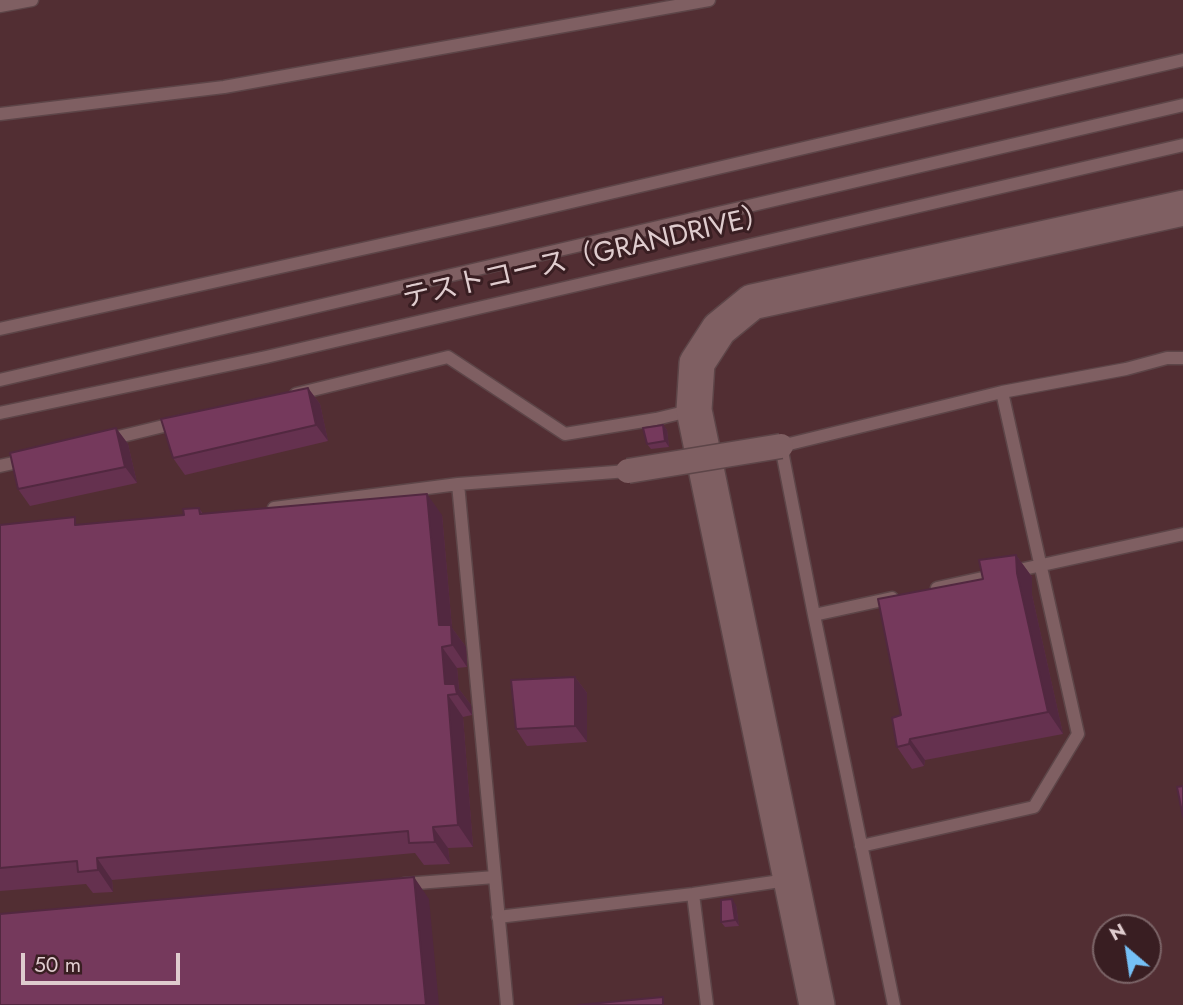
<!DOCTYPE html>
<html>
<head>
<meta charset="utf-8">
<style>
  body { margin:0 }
  #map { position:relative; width:1183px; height:1005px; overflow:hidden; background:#44282c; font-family:Jost,sans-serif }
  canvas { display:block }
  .north { position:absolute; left:1092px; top:914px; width:70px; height:70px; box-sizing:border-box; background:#391e22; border:2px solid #7b6467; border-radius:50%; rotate:331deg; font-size:19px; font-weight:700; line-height:28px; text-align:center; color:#dfccce }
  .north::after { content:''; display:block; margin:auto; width:24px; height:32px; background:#75c0f6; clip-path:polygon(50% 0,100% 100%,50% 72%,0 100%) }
  .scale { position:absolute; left:21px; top:953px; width:159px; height:32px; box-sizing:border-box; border:4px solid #dfccce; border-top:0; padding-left:9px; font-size:21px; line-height:24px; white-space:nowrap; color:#dfccce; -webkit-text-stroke:5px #391e22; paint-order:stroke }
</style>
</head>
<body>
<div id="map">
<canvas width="1183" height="1005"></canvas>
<div class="north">N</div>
<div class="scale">50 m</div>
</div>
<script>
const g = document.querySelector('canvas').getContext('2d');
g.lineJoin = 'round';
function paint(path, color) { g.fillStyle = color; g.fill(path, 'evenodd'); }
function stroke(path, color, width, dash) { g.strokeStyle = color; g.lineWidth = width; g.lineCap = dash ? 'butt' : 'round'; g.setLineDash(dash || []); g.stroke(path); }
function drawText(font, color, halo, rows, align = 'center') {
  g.font = font + ' Jost,"Noto Sans JP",sans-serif'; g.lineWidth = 6; g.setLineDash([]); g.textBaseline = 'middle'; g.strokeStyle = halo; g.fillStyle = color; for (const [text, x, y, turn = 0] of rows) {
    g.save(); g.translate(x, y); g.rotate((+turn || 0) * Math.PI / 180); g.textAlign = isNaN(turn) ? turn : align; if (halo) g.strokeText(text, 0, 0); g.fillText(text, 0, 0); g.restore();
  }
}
const built = new Path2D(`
  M0 0H1183V1005H0ZM1106 928H1148V970H1106Z`);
const lane = new Path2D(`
  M0 6 32 0
  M0 114 224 87 709 0
  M0 329 498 219 1183 60
  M0 380 1183 105
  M296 394 448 357 565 434 656 419 693 410
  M0 413 266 357 1183 145
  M106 440 180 422
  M0 466 27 460
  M458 484 507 1005
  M274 508 458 484 628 471
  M937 588 1183 534
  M814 615 892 598
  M861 846 1034 807 1078 734 1002 392
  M404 884 495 877
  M693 894 707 1005
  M498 917 693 894 787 880
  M894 1005 814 615 781 446 1002 392 1126 369 1167 358H1183`);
const secondary = new Path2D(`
  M817 1005 694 410 697 363 719 329 752 302 1183 208`);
const streetBridge = new Path2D(`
  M628 471 781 446`);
const wall = new Path2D(`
  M308 388 320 404 328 441 185 475 173 458Z
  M663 425 667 430 669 447 651 449 647 444Z
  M116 428 128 444 137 483 30 506 18 489Z
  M199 508 203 514 442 515 452 628 466 647 467 667 457 668 459 689 471 705 472 715 463 717 473 847 448 848 450 864 424 865 415 853 112 880 113 892 93 893 86 884 0 891V525H80L184 515Z
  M1016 555 1032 577V595L1063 734 925 760 924 766 912 769 897 747 901 715 983 579Z
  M575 677 587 693V742L527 746 516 729Z
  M736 905 739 926 725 927 721 922Z`);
const shadedWall = new Path2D(`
  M308 388 320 404 328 441 316 425Z
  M663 425 667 430 669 447 665 441Z
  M116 428 128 444 137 483 125 467Z
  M427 494 442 515 452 628 466 647 467 667 439 625Z
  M1016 555 1032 577V595L1063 734 1048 712 1017 573Z
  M442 647 457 668 459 689 471 705 472 715 457 694 445 684Z
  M575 677 587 693V742L575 726Z
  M448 695 463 717 473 847 458 825Z
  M910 739 925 760 924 766 909 744Z
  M433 827 448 848 450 864 435 842Z
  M97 858 112 880 113 892 98 870Z
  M414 877 429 899 439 1005H426Z
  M732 899 736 905 739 926 735 920Z`);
const building = new Path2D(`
  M308 388 316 425 173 458 161 419Z
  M663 425 665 441 647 444 643 428Z
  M116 428 125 467 18 489 10 453Z
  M427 494 439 625H451L452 645 442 647 445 684H455L457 694 448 695 458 825 433 827 435 842 409 843 408 831 97 858 98 870 78 872 77 861 0 868V525L75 517V525L184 515 183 509 199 508 200 514Z
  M1016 555 1017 573 1048 712 910 739 909 744 897 747 892 718 901 715 878 599 983 579 979 560Z
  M575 677V726L516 729 511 680Z
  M1183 786V817L1177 787Z
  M414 877 426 1005H0V914Z
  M732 899 735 920 721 922V900Z
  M663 997V1005H578Z`);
const streetNames = [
  ["テストコース（GRANDRIVE）",587,258,-13]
];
paint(built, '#522e33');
stroke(lane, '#5d4548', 15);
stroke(secondary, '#5d4548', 38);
stroke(lane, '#7f5f62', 12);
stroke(secondary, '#7f5f62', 35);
stroke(streetBridge, '#5d4548', 27, []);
stroke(streetBridge, '#7f5f62', 24);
paint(wall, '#65314f');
paint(shadedWall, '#522840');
paint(building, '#75395c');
stroke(building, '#522840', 2);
drawText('28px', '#dfccce', '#391e22', streetNames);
</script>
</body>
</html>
